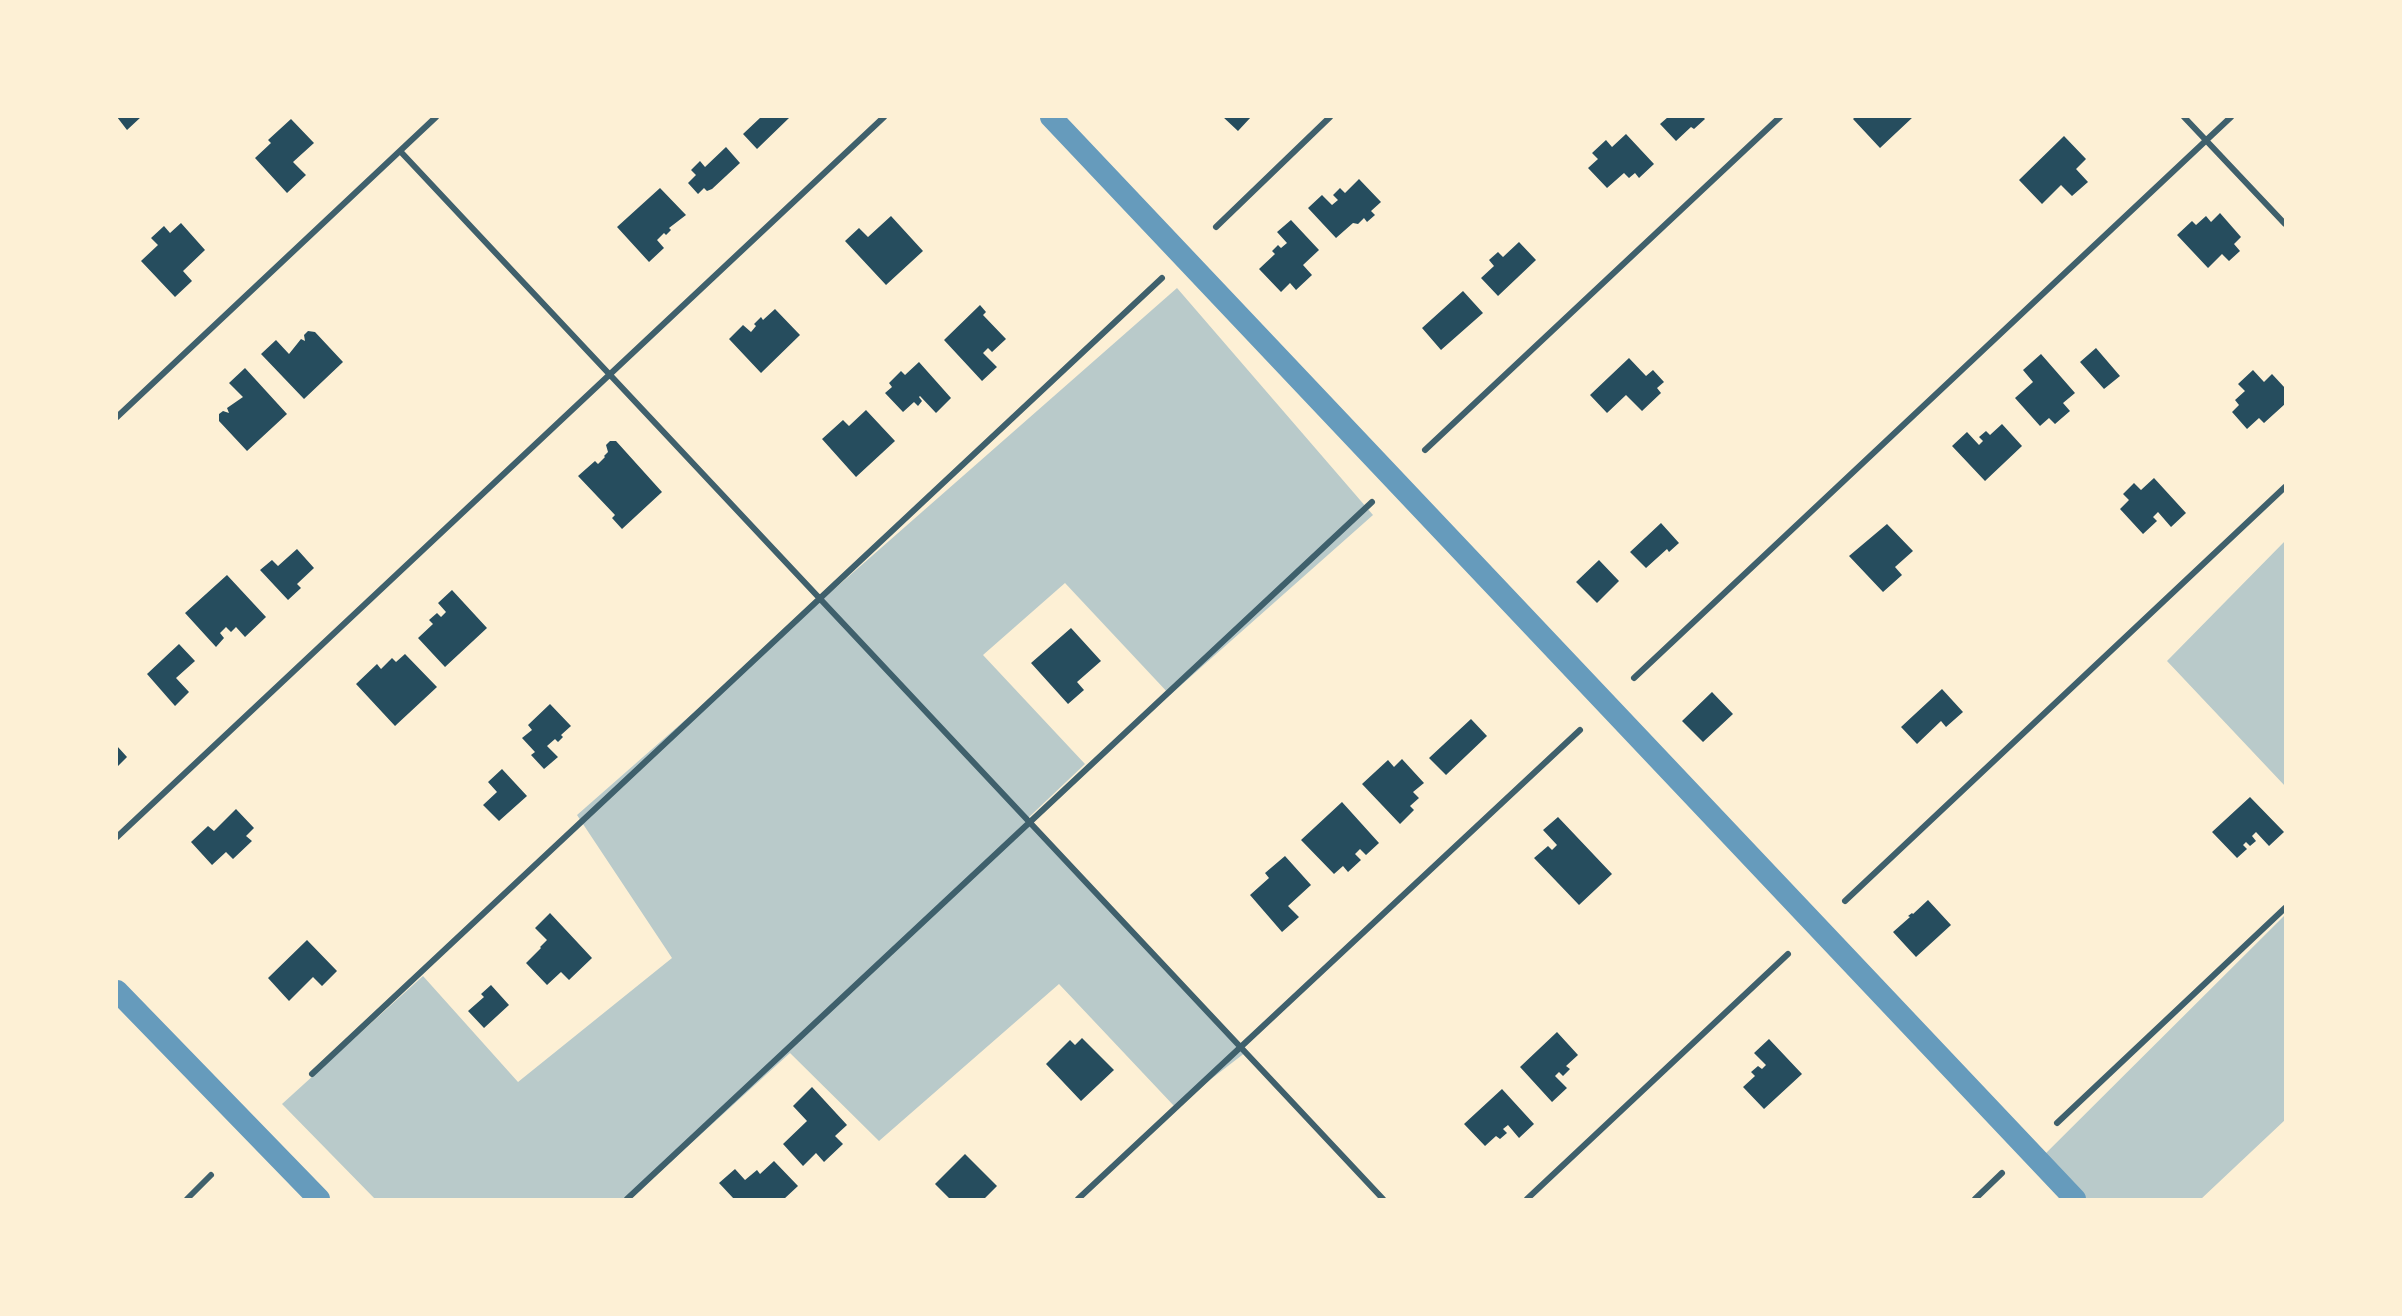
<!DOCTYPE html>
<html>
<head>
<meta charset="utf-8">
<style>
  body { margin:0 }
  #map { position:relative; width:2402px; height:1316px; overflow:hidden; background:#fdf0d5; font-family:"Fira Sans",sans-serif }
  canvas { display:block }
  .frame { position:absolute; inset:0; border:118px solid #fdf0d5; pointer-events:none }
</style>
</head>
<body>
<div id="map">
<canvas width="2402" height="1316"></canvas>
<div class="frame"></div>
</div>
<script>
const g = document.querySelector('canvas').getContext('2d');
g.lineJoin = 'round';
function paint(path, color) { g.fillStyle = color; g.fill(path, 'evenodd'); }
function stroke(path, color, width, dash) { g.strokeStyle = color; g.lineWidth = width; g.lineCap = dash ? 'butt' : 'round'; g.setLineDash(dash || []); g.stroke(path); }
const green = new Path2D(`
  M1177 288 1373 515 1170 695 1065 583 983 655 1085 764 1027 819 1246 1052 1175 1107 1059 984 879 1141 790 1053 630 1199H375L282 1104 423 976 518 1082 672 958 577 815Z
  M2285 541V786L2167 661Z
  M2285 915V1120L2201 1199H2063L2032 1167Z`);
const canal = new Path2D(`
  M1051 117 2075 1199
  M117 991 319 1199`);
const building = new Path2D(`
  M117 117H141L127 130Z
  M761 117 789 118 757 149 743 134Z
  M1223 117H1251L1238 131Z
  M1668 117H1703L1705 119 1694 129 1691 127 1676 141 1660 124Z
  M1855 117H1913L1880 148 1853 119Z
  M291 119 314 143 293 162 306 175 287 193 255 158 271 143 268 140Z
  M1626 134 1654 164 1639 178 1635 173 1629 178 1624 173 1607 188 1588 168 1598 159 1592 153 1606 140 1612 147Z
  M2064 136 2086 159 2076 169 2088 182 2072 196 2061 185 2042 204 2019 180Z
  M726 147 740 163 712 189 707 191 704 188 698 194 688 183 696 175 691 170 700 161 705 167Z
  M1359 179 1381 202 1371 211 1375 215 1367 222 1364 218 1358 224 1353 223 1336 238 1308 208 1322 195 1332 205 1338 200 1333 195 1340 188 1345 193Z
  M660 188 686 215 669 228 671 230 666 235 664 233 657 240 664 248 649 262 617 227Z
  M2220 213 2241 237 2234 244 2240 251 2229 261 2222 254 2208 268 2177 235 2192 221 2196 225 2206 216 2211 222Z
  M891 216 923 251 886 285 845 241 859 228 868 237Z
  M1291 220 1319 250 1303 265 1312 275 1296 290 1290 283 1281 292 1259 269 1275 254 1272 251 1278 245 1281 248 1287 243 1277 232Z
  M181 223 205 250 183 271 192 281 175 297 141 261 158 245 151 238 164 226 170 233Z
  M1519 242 1536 260 1498 296 1481 278 1494 266 1489 260 1498 252 1503 257Z
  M1463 291 1483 313 1441 350 1422 328Z
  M980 305 986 312 983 315 1006 339 992 352 988 348 983 353 997 367 982 381 944 340Z
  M775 309 800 335 761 373 729 339 743 325 751 332 756 326 754 324 761 317 763 320Z
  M308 331 315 332 343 362 304 399 261 354 276 340 289 354 301 339 305 341 304 335Z
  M2096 348 2120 376 2104 389 2080 362Z
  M2041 354 2075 393 2063 403 2070 411 2055 424 2049 418 2040 426 2015 398 2033 382 2023 370Z
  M1629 358 1646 376 1653 370 1664 382 1657 388 1661 393 1642 411 1626 395 1607 413 1590 395Z
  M919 362 951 398 936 413 920 396 919 397 922 401 918 406 914 402 903 412 885 393 892 387 889 383 901 371 905 375Z
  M245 368 287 414 247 451 219 421V414L223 411 229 413 227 408 243 397 229 383Z
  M2253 370 2264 382 2272 374 2285 388V404L2264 423 2259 418 2247 429 2232 412 2239 405 2235 400 2245 391 2238 384Z
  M866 410 895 441 856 477 822 439 843 420 849 426Z
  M2002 424 2022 446 1985 481 1952 446 1967 432 1979 445 1983 441 1979 437 1986 431 1990 435Z
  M610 441H616L662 492 622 529 612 518 615 515 578 476 595 461 598 464 605 457 604 456 608 452 606 445Z
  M2154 478 2186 513 2171 527 2158 512 2153 517 2157 521 2143 534 2120 509 2129 500 2123 494 2134 483 2141 490Z
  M1661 523 1679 543 1669 552 1667 549 1646 568 1630 552Z
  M1887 524 1913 551 1895 567 1902 575 1883 592 1849 556Z
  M297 549 314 568 297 584 301 588 288 600 260 570 272 560 278 566Z
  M1599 560 1619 581 1597 603 1576 582Z
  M227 575 266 617 245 637 236 627 231 632 226 627 220 633 224 638 216 647 185 613Z
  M452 590 487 628 445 667 418 638 433 624 429 620 437 613 441 617 446 612 438 603Z
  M1071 628 1101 661 1077 682 1084 690 1068 704 1031 663Z
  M179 644 195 661 176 678 189 692 175 706 147 674Z
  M405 654 437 687 395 726 356 684 377 664 381 669 392 658 396 662Z
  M1942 689 1963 712 1946 727 1941 721 1917 744 1901 727Z
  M1712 692 1733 714 1703 742 1682 721Z
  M550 704 571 726 561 735 563 737 558 742 555 739 547 746 558 757 544 769 531 755 535 752 522 738 532 730 528 725Z
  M1471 719 1487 736 1446 775 1429 758Z
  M117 746 127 757 117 767Z
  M1402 759 1424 783 1413 792 1419 798 1410 806 1414 810 1400 824 1362 784 1388 760 1394 767Z
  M502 769 527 796 499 821 483 805 497 792 488 782Z
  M2250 797 2284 832 2269 846 2256 832 2252 836 2256 841 2250 846 2246 842 2243 845 2247 849 2237 858 2212 832Z
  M1342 802 1379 843 1366 855 1360 849 1355 854 1361 860 1348 872 1343 866 1334 874 1301 840Z
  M236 809 254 828 246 836 252 841 233 859 226 852 212 865 191 842 208 826 214 831Z
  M1558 817 1612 874 1579 905 1534 858 1548 846 1552 850 1557 845 1543 830Z
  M1285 856 1311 885 1288 906 1299 917 1282 932 1250 895 1269 878 1265 873Z
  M1928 900 1951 925 1916 957 1893 932 1910 917 1908 916 1912 913 1913 914Z
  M550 913 592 958 569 980 561 972 547 985 526 963 541 948 540 947 547 940 535 928Z
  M307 940 337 971 322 986 313 977 289 1001 268 978Z
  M491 985 509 1005 484 1028 468 1011 484 997 481 994Z
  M1557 1032 1578 1055 1566 1066 1570 1069 1563 1076 1559 1072 1555 1076 1567 1088 1552 1102 1520 1067Z
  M1082 1038 1114 1070 1081 1101 1046 1064 1070 1040 1075 1045Z
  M1769 1039 1802 1074 1764 1109 1743 1087 1755 1076 1751 1072 1758 1066 1762 1069 1766 1065 1754 1053Z
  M812 1087 847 1125 835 1136 843 1144 824 1162 816 1153 803 1166 783 1144 807 1121 793 1106Z
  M1502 1089 1534 1124 1519 1138 1508 1125 1503 1129 1507 1133 1500 1139 1496 1136 1485 1146 1464 1124Z
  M965 1154 997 1186 984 1199H950L935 1184Z
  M774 1161 798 1186 784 1199H734L719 1183 735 1169 745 1180 757 1170 760 1174Z`);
const minor = new Path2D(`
  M2184 117 2285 224
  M400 151 1383 1199
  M1216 227 1330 117
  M117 417 436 117
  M1425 450 1780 117
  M1634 678 2231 117
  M117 837 884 117
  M1845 901 2285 487
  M312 1074 1162 278
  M2057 1123 2285 908
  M187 1199 211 1175
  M627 1199 1372 502
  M1078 1199 1580 730
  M1527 1199 1788 954
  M1975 1199 2002 1173`);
paint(green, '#b9caca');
stroke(canal, '#669bbc', 22);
paint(building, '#264d5e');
stroke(minor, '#3f606c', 6);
</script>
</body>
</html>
